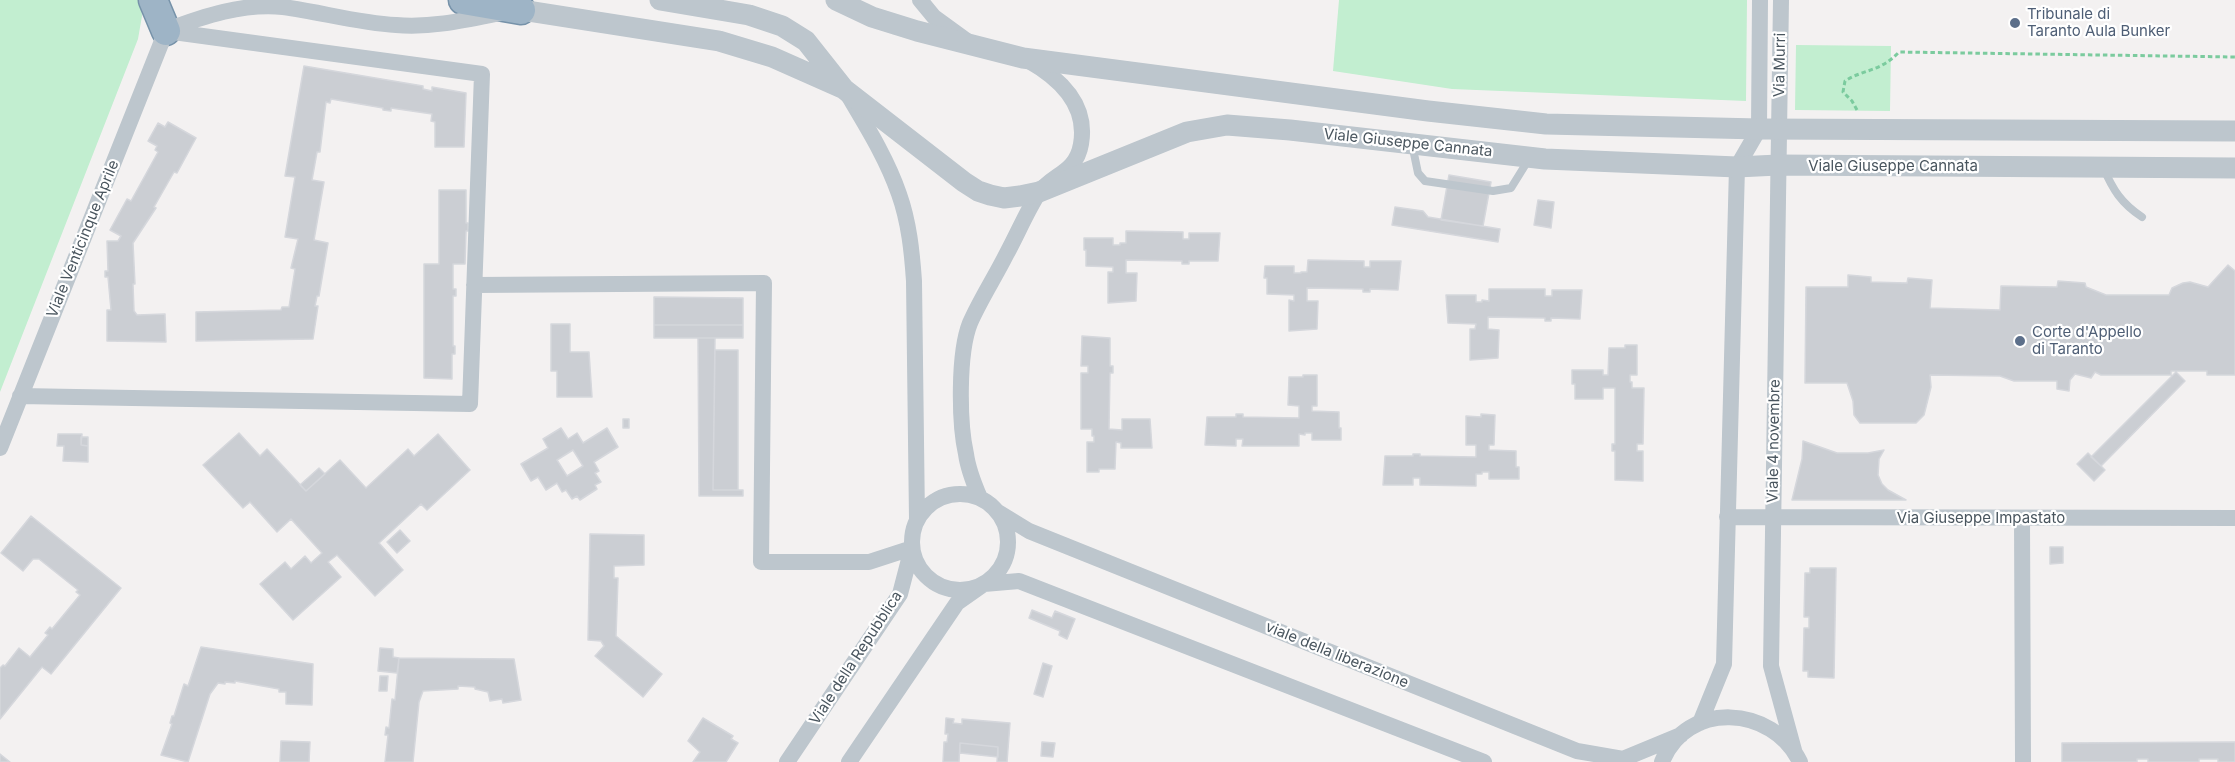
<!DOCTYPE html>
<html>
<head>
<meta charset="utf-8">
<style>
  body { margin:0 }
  canvas { display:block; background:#f3f1f1 }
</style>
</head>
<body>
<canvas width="2235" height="762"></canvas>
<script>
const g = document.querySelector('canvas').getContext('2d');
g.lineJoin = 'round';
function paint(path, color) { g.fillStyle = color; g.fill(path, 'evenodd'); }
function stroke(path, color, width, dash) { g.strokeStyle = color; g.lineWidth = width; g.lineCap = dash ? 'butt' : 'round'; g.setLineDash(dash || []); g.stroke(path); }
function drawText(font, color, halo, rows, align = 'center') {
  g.font = font + ' Inter,sans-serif'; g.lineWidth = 4.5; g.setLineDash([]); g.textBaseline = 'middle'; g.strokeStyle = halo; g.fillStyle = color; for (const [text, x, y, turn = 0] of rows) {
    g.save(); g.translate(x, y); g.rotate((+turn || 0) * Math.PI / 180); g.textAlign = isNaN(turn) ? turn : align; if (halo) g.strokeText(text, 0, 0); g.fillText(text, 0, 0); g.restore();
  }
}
const green = new Path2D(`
  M0 0H141L142 16 138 39 0 392Z
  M1339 0H1747L1746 101 1452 89 1333 71Z
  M1796 45 1891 46 1890 111 1795 110Z`);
const building = new Path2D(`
  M304 66 423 86V89L432 91V87L466 93 464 147H435V122L431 121 432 114 391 108V111L383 110V108L331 99 330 103 326 102 320 152H317L312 180 324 182 314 240 328 243 319 296H317L315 306H318L313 339 196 341V312L281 310 282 307H289L295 269 291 268 298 239 285 237 295 177 285 176Z
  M168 122 196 138 177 173 174 172 154 207 156 208 133 243 135 284H133L134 311 137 315 165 314 166 342 107 341V310H111L108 277H105V271H108L107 241H118L121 236 110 230 127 199 131 201 158 152 155 150 157 146 148 141 158 123 165 127Z
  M1449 175 1491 182 1483 226 1441 220Z
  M439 190H466V223H468V231H466L465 264H453V289H456V296H453V346H455V354H452V379L424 378V264H439Z
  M1538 200 1554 202 1551 228 1534 225Z
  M1395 207 1423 211 1428 217 1500 229 1498 242 1392 225Z
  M1126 231 1183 232V239H1189V233H1220L1218 261H1189V264H1182V261L1126 260V273H1137L1136 301 1108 303V272H1113V267L1086 266V250H1084V238H1113V245H1120V243H1126Z
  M1308 260 1364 261V267H1370V261H1401L1398 290 1370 289V292H1363V289L1307 288V301H1318L1317 329 1289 331V300L1294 301V295L1267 294V278H1264L1265 266H1294V273H1301V272H1307Z
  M2228 265 2235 271V375H2207V371H2171V375H2101L2095 372 2091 378 2075 374 2070 380 2069 391 2057 389V381H2014L2000 376 1930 375 1931 387 1924 415 1916 423H1860L1854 415 1853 401 1847 383H1805L1806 287H1848V275L1871 277V282L1907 283 1908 278 1932 280 1930 308 2000 310 2001 286 2057 287 2058 281 2085 283 2086 287 2106 295H2169L2172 288 2183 283 2190 282 2208 287Z
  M1489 289H1545V296H1552V290H1582L1580 319 1551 318V321H1545V318L1488 317V329L1499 330 1498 358 1470 360V329H1475L1476 324 1448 323 1446 295H1476V302H1482V300L1489 301Z
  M654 297 743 298V325H654Z
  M551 324H570V352H589L592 397H557V371H551Z
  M654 325H743V338H654Z
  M1082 336 1110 338V366H1113V373H1110L1109 429 1122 430V419H1150L1152 448H1121V443L1116 442 1115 469H1099V472H1087V442H1094V436H1092V429H1081V373H1088V366H1081Z
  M698 338H715L713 490H743V496H699Z
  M1625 345H1637V375H1630V382H1632V388H1644L1643 444H1637V451H1643V481L1615 480V451H1612V444H1615V388H1603V399H1575V384H1572V370H1603V375H1608L1609 348H1625Z
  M715 350H738V490H713Z
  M2176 372 2185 381 2101 466 2091 457Z
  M1303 375H1317V406H1312V411L1339 412V428H1341V440H1312V433H1305V435L1299 434V446H1242L1243 439H1236V446L1205 445 1207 417H1236V414H1243V417L1299 418V406L1288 405 1289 377H1303Z
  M1481 414 1495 415 1494 445H1489V450L1516 451V467H1519V479H1489V472H1482V474H1476V486L1420 485V478H1413V485H1383L1385 456H1413V454H1420V456L1476 457V445H1466V416L1481 417Z
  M623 419H629V428H623Z
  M561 428 568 439 577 433 583 443 607 428 618 447 594 462 599 471 595 473 601 482 595 485 597 489 580 500 577 496 572 499 566 490 562 492 557 483 546 490 538 477 531 481 521 464 548 448 543 439ZM573 450 583 466 567 476 557 460Z
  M239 433 260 456 267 449 306 491 340 460 366 488 408 449 414 456 438 434 470 470 427 510 421 504 379 543 403 570 375 596 337 555 328 562 341 577 293 620 260 584 285 562 291 569 305 556 311 563 322 553 291 519 277 532 250 502 243 508 203 465Z
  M58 434H82L81 445 88 446V462L63 461 64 446H57Z
  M81 437H88V446L81 445Z
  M1803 441 1837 453H1868L1884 450 1879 459 1878 475 1882 484 1888 490 1906 500H1792L1802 459Z
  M2088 453 2105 470 2094 481 2077 464Z
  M319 468 325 474 306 491 300 485Z
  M31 516 121 588 51 674 42 667 0 719V668L3 665 5 666 19 648 30 657 48 635 45 633 50 627 52 629 80 595 76 592 78 590 39 559H33L23 571 1 553Z
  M400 530 410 541 397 553 387 542Z
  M590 534 644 535V565L614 566V578H618L616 636 662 674 643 697 595 656 604 646 601 641 588 640Z
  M2050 547H2063V563L2050 564Z
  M1810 568H1836L1834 678 1808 677V671H1803L1804 628H1809V617H1804L1805 573H1810Z
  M1032 610 1052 618 1055 611 1075 619 1067 639 1059 635 1060 631 1029 618Z
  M201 647 313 664 312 705 286 704V692H279V689L235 681V683L225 682V684L218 683 210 694 188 762 161 755 172 724 170 723 172 716H174L184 684 188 686Z
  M380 648 393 649V657L399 658 397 673 378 671Z
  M399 658 514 659 521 700 503 703 502 699 490 701 488 692 475 689V687L458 686V689L423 691 419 702 413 762H385L388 735H385L386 727 389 728 392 699 395 700Z
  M1043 663 1052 666 1043 697 1034 694Z
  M380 676H388L387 691H379Z
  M703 718 733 736 731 739 738 743 726 762H693L700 752 688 741Z
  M946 718 954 719 953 723 962 724V719L1010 723 1007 762H997L998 747 960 743 959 762H943L944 742H947L948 734H945Z
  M281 741 310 742 309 762H280Z
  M1042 742 1055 743 1053 757 1041 756Z
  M2235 742V762H2218V759H2199V762H2148V759H2137V762H2062V743Z
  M960 743 998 747V757L960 753Z
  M0 754 10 762H0Z`);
const path = new Path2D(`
  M1857 110 1852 101 1843 92 1845 81C1864 69 1880 72 1899 52L2235 57`);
const service = new Path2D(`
  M1412 144 1418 173 1425 181 1493 191 1511 188 1529 159
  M2103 167C2113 190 2121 203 2142 217`);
const minor = new Path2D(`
  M920 0 934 17 967 41
  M1781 0 1771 666 1794 750
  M167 30C204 16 243 3 283 7 321 12 358 23 396 25 432 28 466 20 501 13
  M848 95C867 127 887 159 899 194 909 222 912 252 914 281L917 520
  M474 285 764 283 761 562H869L912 548
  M20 396 470 404 482 74 166 31
  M0 448 166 31
  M912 542a48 48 0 1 1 96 0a48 48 0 1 1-96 0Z
  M980 498C974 484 968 469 966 454 959 423 958 353 970 323 980 300 995 277 1006 255 1017 235 1026 213 1038 194 1051 174 1076 174 1081 144 1088 104 1059 78 1029 61
  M998 512 1029 531 1577 751 1623 759 1681 735
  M1727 517 2235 518
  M2022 518 2023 762
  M1700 723 1724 664 1737 167 1759 129 1760 0
  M787 762 900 594 912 548
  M849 762 957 603 984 584 1019 581 1484 762
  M1662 762C1686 700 1773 705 1800 762`);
const tertiary = new Path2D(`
  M660 0 749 15 782 26 806 41 844 89 964 182 978 191 990 195 1004 198 1020 196 1039 192 1187 132 1227 125 1290 130 1545 159 1737 167 1778 165 2235 168
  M836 0 872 17 917 31 1023 58 1428 111 1546 124 1759 129 2235 131
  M521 10 719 41 772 57 842 88`);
const trunk = new Path2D(`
  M153 0 166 31
  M463 0 521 10`);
const markers = [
  [2015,23,6,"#5c6f8a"],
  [2020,341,6,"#5c6f8a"]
];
const serviceNames = [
  ["Tribunale di",2027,14],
  ["Taranto Aula Bunker",2027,31],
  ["Corte d'Appello",2032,332],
  ["di Taranto",2032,349]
];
const streetNames = [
  ["Via Murri",1780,65,-89],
  ["Viale Giuseppe Cannata",1408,143,6],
  ["Viale Giuseppe Cannata",1893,166],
  ["Viale Venticinque Aprile",83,239,-68],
  ["Viale 4 novembre",1774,441,-89],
  ["Via Giuseppe Impastato",1981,518],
  ["viale della liberazione",1337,655,22],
  ["Viale della Repubblica",856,658,-57]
];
paint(green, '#c2eed0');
paint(building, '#cbced3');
stroke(building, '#d5d7dc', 1.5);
stroke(trunk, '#7692a9', 31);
stroke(path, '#7bcb9e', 3, [4.5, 3]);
stroke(service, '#bdc6cd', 8);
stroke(minor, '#bdc6cd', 16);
stroke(tertiary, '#bdc6cd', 21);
stroke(trunk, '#9eb4c6', 28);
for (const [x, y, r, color] of markers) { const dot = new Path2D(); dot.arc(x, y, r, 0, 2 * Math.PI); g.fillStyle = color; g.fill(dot); stroke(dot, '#fff', 2); }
drawText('15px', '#4e5e75', '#fff', serviceNames, 'left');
drawText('15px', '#49555e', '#fff', streetNames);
</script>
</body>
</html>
